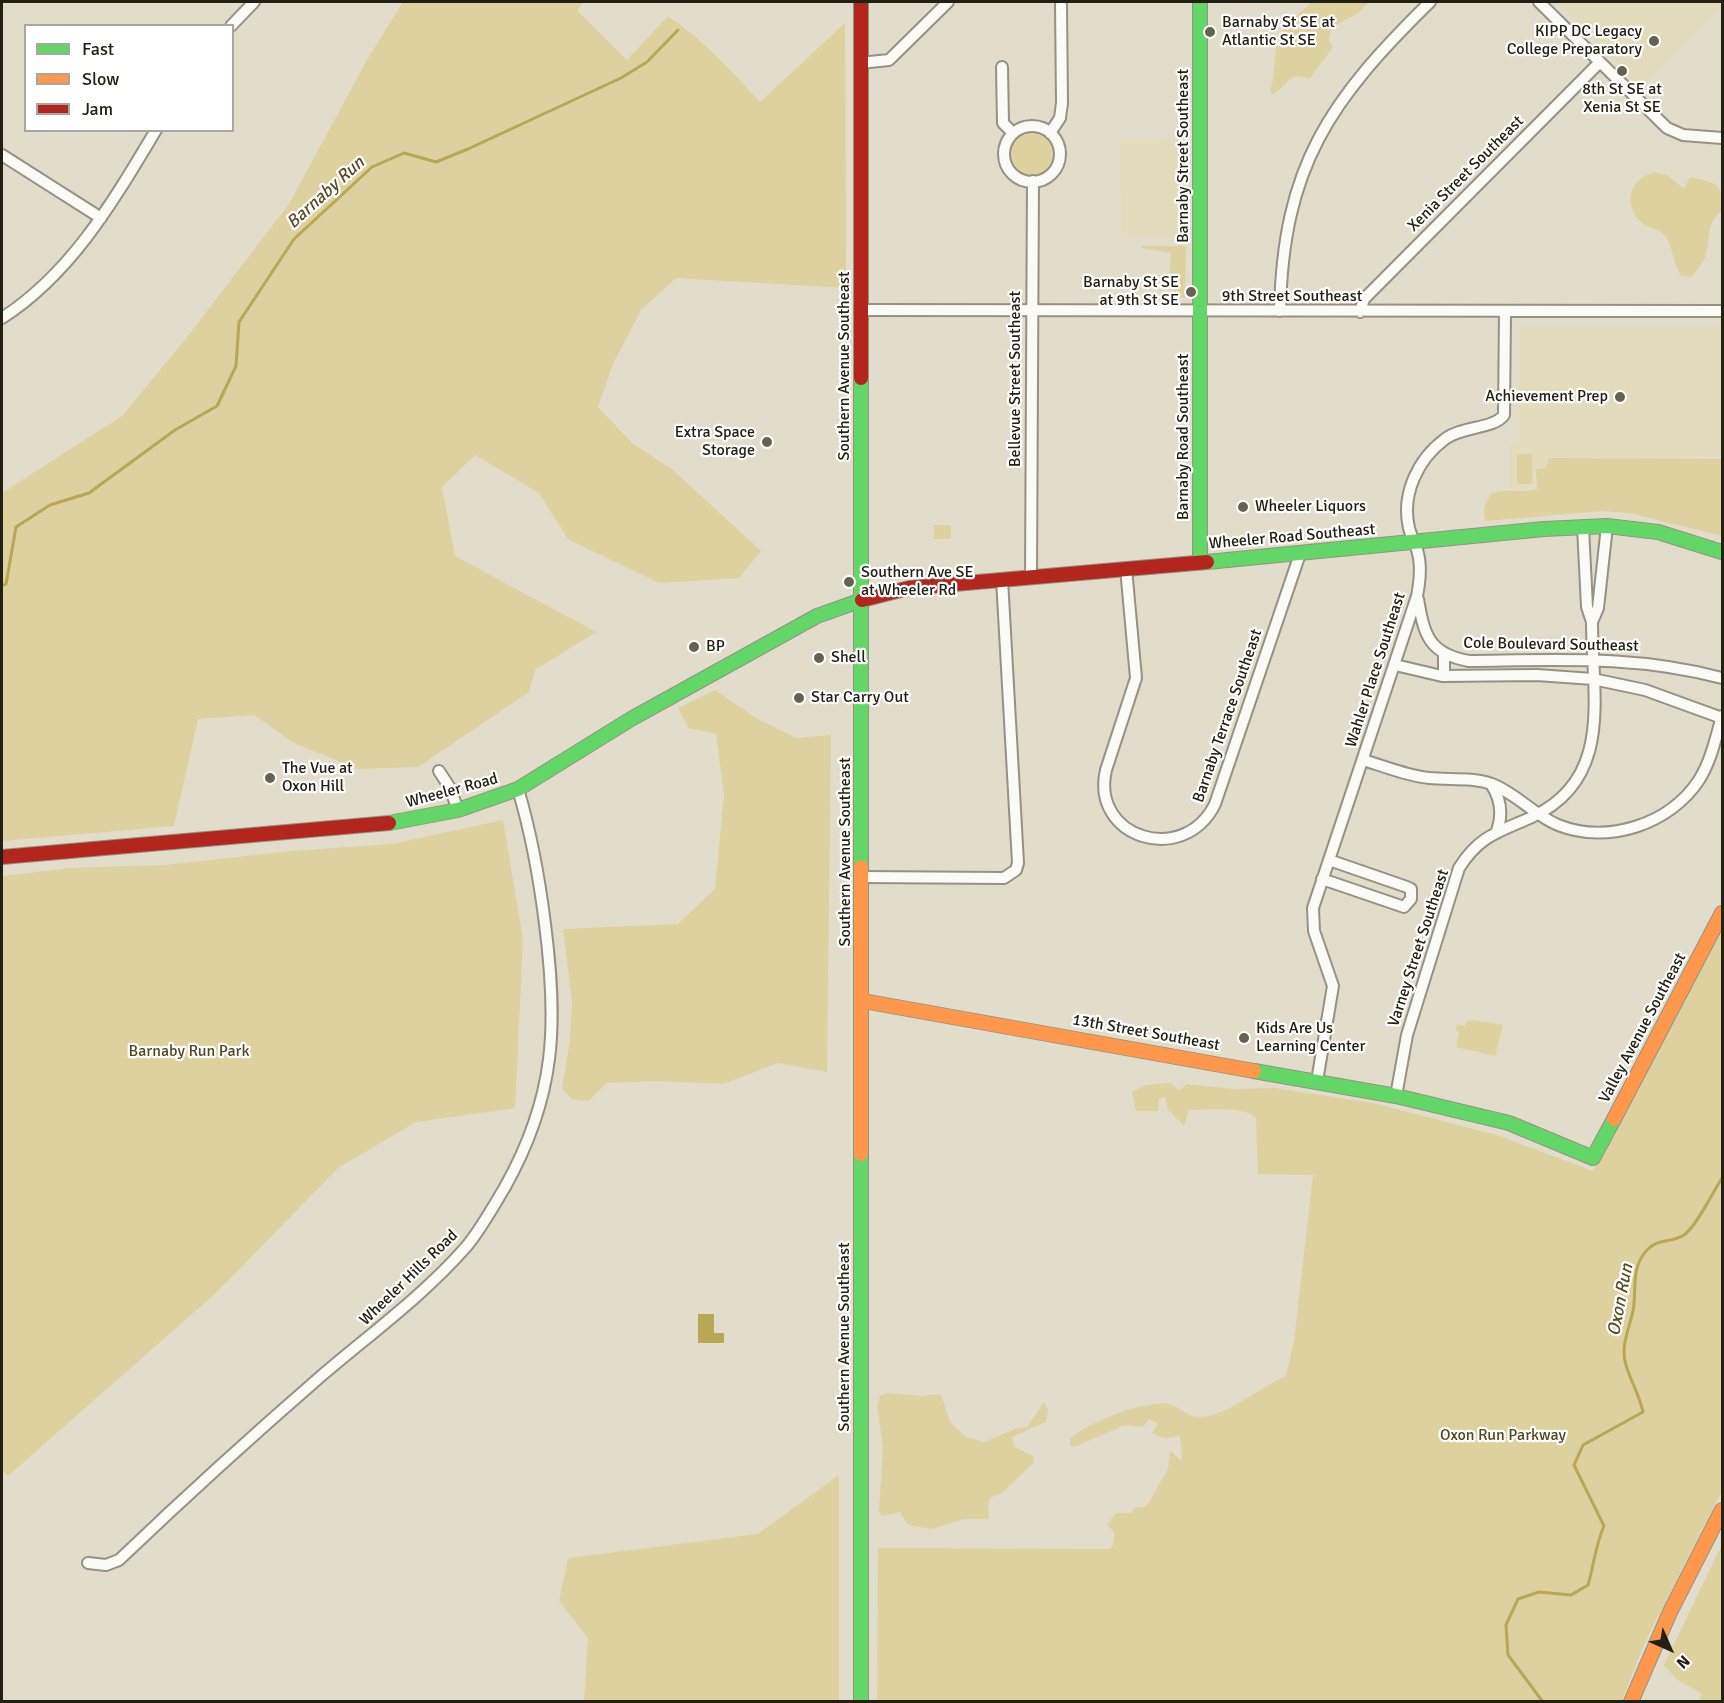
<!DOCTYPE html>
<html>
<head>
<meta charset="utf-8">
<style>
  body { margin:0 }
  #map { position:relative; width:1724px; height:1703px; overflow:hidden; background:#e1ddca; font-family:Signika,sans-serif }
  canvas { display:block }
  .frame { position:absolute; inset:0; border:3px solid #222012; pointer-events:none }
  .legend { position:absolute; left:24px; top:24px; width:210px; height:108px; box-sizing:border-box; background:#fff; border:2px solid #a7a6a0; margin:0; padding:8px 10px; list-style:none; font-size:18px; color:#222012 }
  .legend li { display:flex; align-items:center; gap:12px; height:30px }
  .legend b { width:30px; border:2px solid #a7a6a0 }
  .north { position:absolute; left:1640px; top:1619px; width:60px; height:60px; -webkit-text-stroke:4px #fff; paint-order:stroke; rotate:135deg; font-size:16px; font-weight:700; line-height:24px; text-align:center; color:#222012 }
  .north::after { content:''; display:block; margin:auto; width:21px; height:27px; background:#222012; clip-path:polygon(50% 0,100% 100%,50% 72%,0 100%) }
</style>
</head>
<body>
<div id="map">
<canvas width="1724" height="1703"></canvas>
<div class="frame"></div>
<ul class="legend">
<li><b style="height:8px;background:#63d668"></b>Fast</li>
<li><b style="height:8px;background:#ff974d"></b>Slow</li>
<li><b style="height:8px;background:#b3261e"></b>Jam</li>
</ul>
<div class="north">N</div>
</div>
<script>
const g = document.querySelector('canvas').getContext('2d');
g.lineJoin = 'round';
function paint(path, color) { g.fillStyle = color; g.fill(path, 'evenodd'); }
function stroke(path, color, width, dash) { g.strokeStyle = color; g.lineWidth = width; g.lineCap = dash ? 'butt' : 'round'; g.setLineDash(dash || []); g.stroke(path); }
function drawText(font, color, halo, rows, align = 'center') {
  g.font = font + ' Signika,sans-serif'; g.lineWidth = 4.5; g.setLineDash([]); g.textBaseline = 'middle'; g.strokeStyle = halo; g.fillStyle = color; for (const [text, x, y, turn = 0] of rows) {
    g.save(); g.translate(x, y); g.rotate((+turn || 0) * Math.PI / 180); g.textAlign = isNaN(turn) ? turn : align; if (halo) g.strokeText(text, 0, 0); g.fillText(text, 0, 0); g.restore();
  }
}
const built = new Path2D(`
  M1557 2H1722V7L1642 88Z
  M1120 138 1189 139 1188 237H1121Z
  M1519 327H1720L1722 456 1547 457V467H1535L1534 489H1510V444L1519 443Z`);
const green = new Path2D(`
  M403 2H584L577 10 627 60 668 16C704 40 731 71 760 102L845 23 846 288 676 278 641 310 613 364 598 407 632 443 673 470 761 551 739 578 659 583 568 539 539 493 475 455 442 487 455 556 596 632 535 670 529 692 418 767 358 769 294 743 254 715 198 719 174 826 2 841V493L122 416 184 341 289 204 368 58Z
  M1312 2H1369L1358 13 1331 28 1329 41 1333 47 1309 79C1289 69 1286 88 1273 94L1270 91C1276 74 1273 57 1278 40 1284 24 1300 13 1312 2Z
  M1010 153a22 22 0 1 1 44 0a22 22 0 1 1-44 0Z
  M1655 172 1667 175 1684 189 1690 177C1715 183 1723 181 1722 210 1697 234 1720 250 1691 277L1681 276C1673 265 1673 242 1662 233 1655 227 1644 227 1638 219 1623 200 1632 177 1655 172Z
  M1141 246H1186L1185 298 1177 296 1169 283 1171 253 1142 248Z
  M1517 454H1532V484H1517Z
  M1549 458 1722 459V536L1629 513 1602 511 1485 521 1484 508 1490 495C1504 487 1521 494 1537 489L1536 469 1546 468Z
  M934 525H951V539H934Z
  M715 690 756 718 796 738 831 735 827 1072 778 1063 723 1084 656 1081 606 1083 589 1101 573 1100 562 1089 570 1041 572 1001 563 929 678 924 715 889 724 795 716 734 688 728 678 708Z
  M503 820 523 939 515 1108 416 1122 338 1168 216 1293 8 1476 2 1470V876L70 868 166 865 291 851 392 844Z
  M1722 931V1491L1644 1644 1622 1701 877 1702 878 1548 1110 1549 1113 1545 1115 1533 1107 1525 1116 1513H1131L1136 1507H1144L1148 1504 1168 1469 1170 1451 1182 1461 1180 1435C1169 1438 1163 1440 1152 1433L1158 1424 1149 1419 1143 1427 1124 1425 1077 1446H1070V1439C1088 1422 1144 1400 1169 1404 1179 1406 1188 1417 1198 1417 1225 1418 1260 1387 1286 1376L1294 1341 1313 1175 1258 1174 1256 1118C1245 1106 1206 1110 1189 1110L1184 1126 1168 1110 1165 1097 1159 1099 1158 1111H1136L1132 1092 1146 1085 1171 1083 1179 1090 1187 1084 1233 1089 1274 1088 1373 1103 1497 1135 1593 1171Z
  M1473 1020 1503 1025 1495 1056 1456 1047 1459 1032 1456 1031 1457 1024 1465 1026 1467 1021Z
  M887 1393 921 1396 941 1394 950 1422 966 1437 984 1442 1017 1428 1027 1427 1044 1402 1048 1410 1046 1422 1012 1437 1014 1447 1033 1456 1034 1462 1002 1493 990 1498 988 1504 989 1519H964L932 1529 908 1525 900 1512 883 1516 879 1512 883 1446 877 1407 880 1396Z
  M839 1475V1701H584L588 1638 559 1601 568 1558 758 1534Z
  M1722 1544V1701H1700L1701 1693 1676 1679 1664 1665Z`);
const water = new Path2D(`
  M698 1314H714V1333H724V1343H698Z`);
const stream = new Path2D(`
  M2 586 6 584 16 527 50 505 89 493 175 430 217 406 236 366 239 322 294 239 372 167 404 153 436 162 468 149 621 78 647 62 678 30
  M1543 1702 1508 1655 1506 1625 1518 1599 1539 1592 1571 1595 1588 1585C1594 1565 1595 1546 1604 1526L1574 1465 1583 1445 1643 1412C1639 1394 1631 1382 1626 1365 1620 1346 1629 1330 1633 1311 1637 1291 1630 1268 1647 1250 1658 1238 1672 1243 1684 1235 1696 1227 1713 1192 1722 1178`);
const street = new Path2D(`
  M1539 2 1667 128 1683 135 1722 138
  M231 26 254 2
  M860 63 889 60 948 2
  M1002 67 1003 123 1013 133
  M1004 154a28 28 0 1 1 56 0a28 28 0 1 1-56 0Z
  M1050 133 1060 118 1062 103 1061 5
  M2 155 101 218
  M862 310 1722 311
  M1280 311C1283 166 1330 100 1430 2
  M1360 312 1364 299 1600 62
  M2 318C72 273 114 200 156 130
  M1126 568 1136 678 1106 770C1090 838 1184 867 1215 804L1300 554
  M1031 576 1033 181
  M1418 599C1424 635 1429 654 1469 661 1558 660 1635 655 1722 678
  M1592 622 1598 608 1607 526
  M1444 653V676
  M1395 665 1442 676 1537 675 1593 679 1645 690 1722 718
  M1363 760C1384 766 1407 776 1429 778 1450 780 1472 777 1492 784 1517 794 1534 815 1558 825 1608 845 1670 824 1699 780 1711 761 1716 737 1722 716
  M439 771 450 788 458 810
  M1491 784C1501 799 1503 814 1497 831
  M862 877 1004 878 1016 870 1018 863 1002 579
  M1322 879 1404 907 1411 899V889L1407 887 1329 860
  M1317 1081 1333 986 1314 931 1313 908 1417 596C1420 581 1422 565 1417 550 1415 542 1411 536 1409 528 1401 494 1418 459 1445 439 1462 426 1494 429 1504 415L1505 312
  M1396 1096 1407 1035 1459 868C1480 835 1499 832 1532 817 1614 779 1592 696 1592 622L1587 607 1583 527
  M88 1563 106 1565 119 1560C184 1498 252 1436 320 1377 369 1335 423 1296 466 1247 481 1229 493 1207 505 1187 556 1096 558 1025 545 924 539 876 532 836 518 789`);
const fast = new Path2D(`
  M1200 2V562
  M861 378V867
  M1207 562 1544 529 1607 526 1658 532 1722 552
  M389 823 458 810 518 789 631 719 817 616 862 600
  M1254 1071 1396 1096 1509 1123 1593 1158 1614 1119
  M861 1154V1702`);
const slow = new Path2D(`
  M861 867V1154
  M863 1001 1254 1071
  M1614 1119 1722 913
  M1631 1702 1670 1612 1722 1510`);
const jam = new Path2D(`
  M861 2V378
  M862 600 909 588 1207 562
  M2 857 389 823`);
const markers = [
  [1210,32,6,"#656252"],
  [1654,41,6,"#656252"],
  [1622,71,6,"#656252"],
  [1191,292,6,"#656252"],
  [1620,397,6,"#656252"],
  [767,442,6,"#656252"],
  [1243,507,6,"#656252"],
  [849,582,6,"#656252"],
  [694,647,6,"#656252"],
  [819,658,6,"#656252"],
  [799,698,6,"#656252"],
  [270,778,6,"#656252"],
  [1244,1038,6,"#656252"]
];
const poiNames = [
  ["Barnaby St SE at",1222,23],
  ["Atlantic St SE",1222,41],
  ["KIPP DC Legacy",1642,32,"right"],
  ["College Preparatory",1642,50,"right"],
  ["8th St SE at",1622,90,"center"],
  ["Xenia St SE",1622,108,"center"],
  ["Barnaby St SE",1179,283,"right"],
  ["at 9th St SE",1179,301,"right"],
  ["Achievement Prep",1608,397,"right"],
  ["Extra Space",755,433,"right"],
  ["Storage",755,451,"right"],
  ["Wheeler Liquors",1255,507],
  ["Southern Ave SE",861,573],
  ["at Wheeler Rd",861,591],
  ["BP",706,647],
  ["Shell",831,658],
  ["Star Carry Out",811,698],
  ["The Vue at",282,769],
  ["Oxon Hill",282,787],
  ["Kids Are Us",1256,1029],
  ["Learning Center",1256,1047]
];
const streetNames = [
  ["Barnaby Street Southeast",1184,156,-90],
  ["Xenia Street Southeast",1466,174,-45],
  ["9th Street Southeast",1292,297],
  ["Southern Avenue Southeast",845,366,-90],
  ["Bellevue Street Southeast",1016,379,-90],
  ["Barnaby Road Southeast",1184,437,-90],
  ["Wheeler Road Southeast",1292,537,-5],
  ["Cole Boulevard Southeast",1551,645,1],
  ["Wahler Place Southeast",1376,670,-72],
  ["Barnaby Terrace Southeast",1228,716,-71],
  ["Wheeler Road",452,791,-15],
  ["Southern Avenue Southeast",846,852,-90],
  ["Varney Street Southeast",1419,948,-72],
  ["Valley Avenue Southeast",1643,1028,-62],
  ["13th Street Southeast",1146,1033,10],
  ["Wheeler Hills Road",409,1278,-44],
  ["Southern Avenue Southeast",845,1337,-90]
];
const parkNames = [
  ["Barnaby Run Park",189,1052],
  ["Oxon Run Parkway",1503,1436]
];
const waterNames = [
  ["Barnaby Run",326,193,-42],
  ["Oxon Run",1621,1300,-79]
];
paint(built, '#e3dcbc');
paint(green, '#ddd19f');
paint(water, '#b8a755');
stroke(stream, '#b8a755', 3);
stroke(street, '#959284', 14);
stroke(fast, '#959284', 16);
stroke(slow, '#959284', 16);
stroke(jam, '#959284', 16);
stroke(street, '#fafaf7', 10);
stroke(fast, '#63d668', 14);
stroke(slow, '#ff974d', 14);
stroke(jam, '#b3261e', 14);
for (const [x, y, r, color] of markers) { const dot = new Path2D(); dot.arc(x, y, r, 0, 2 * Math.PI); g.fillStyle = color; g.fill(dot); stroke(dot, '#fff', 2); }
drawText('16px', '#222012', '#fff', poiNames, 'left');
drawText('16px', '#222012', '#fff', streetNames);
drawText('16px', '#52481e', '#fff', parkNames);
drawText('italic 18px', '#574e24', '#fff', waterNames);
</script>
</body>
</html>
